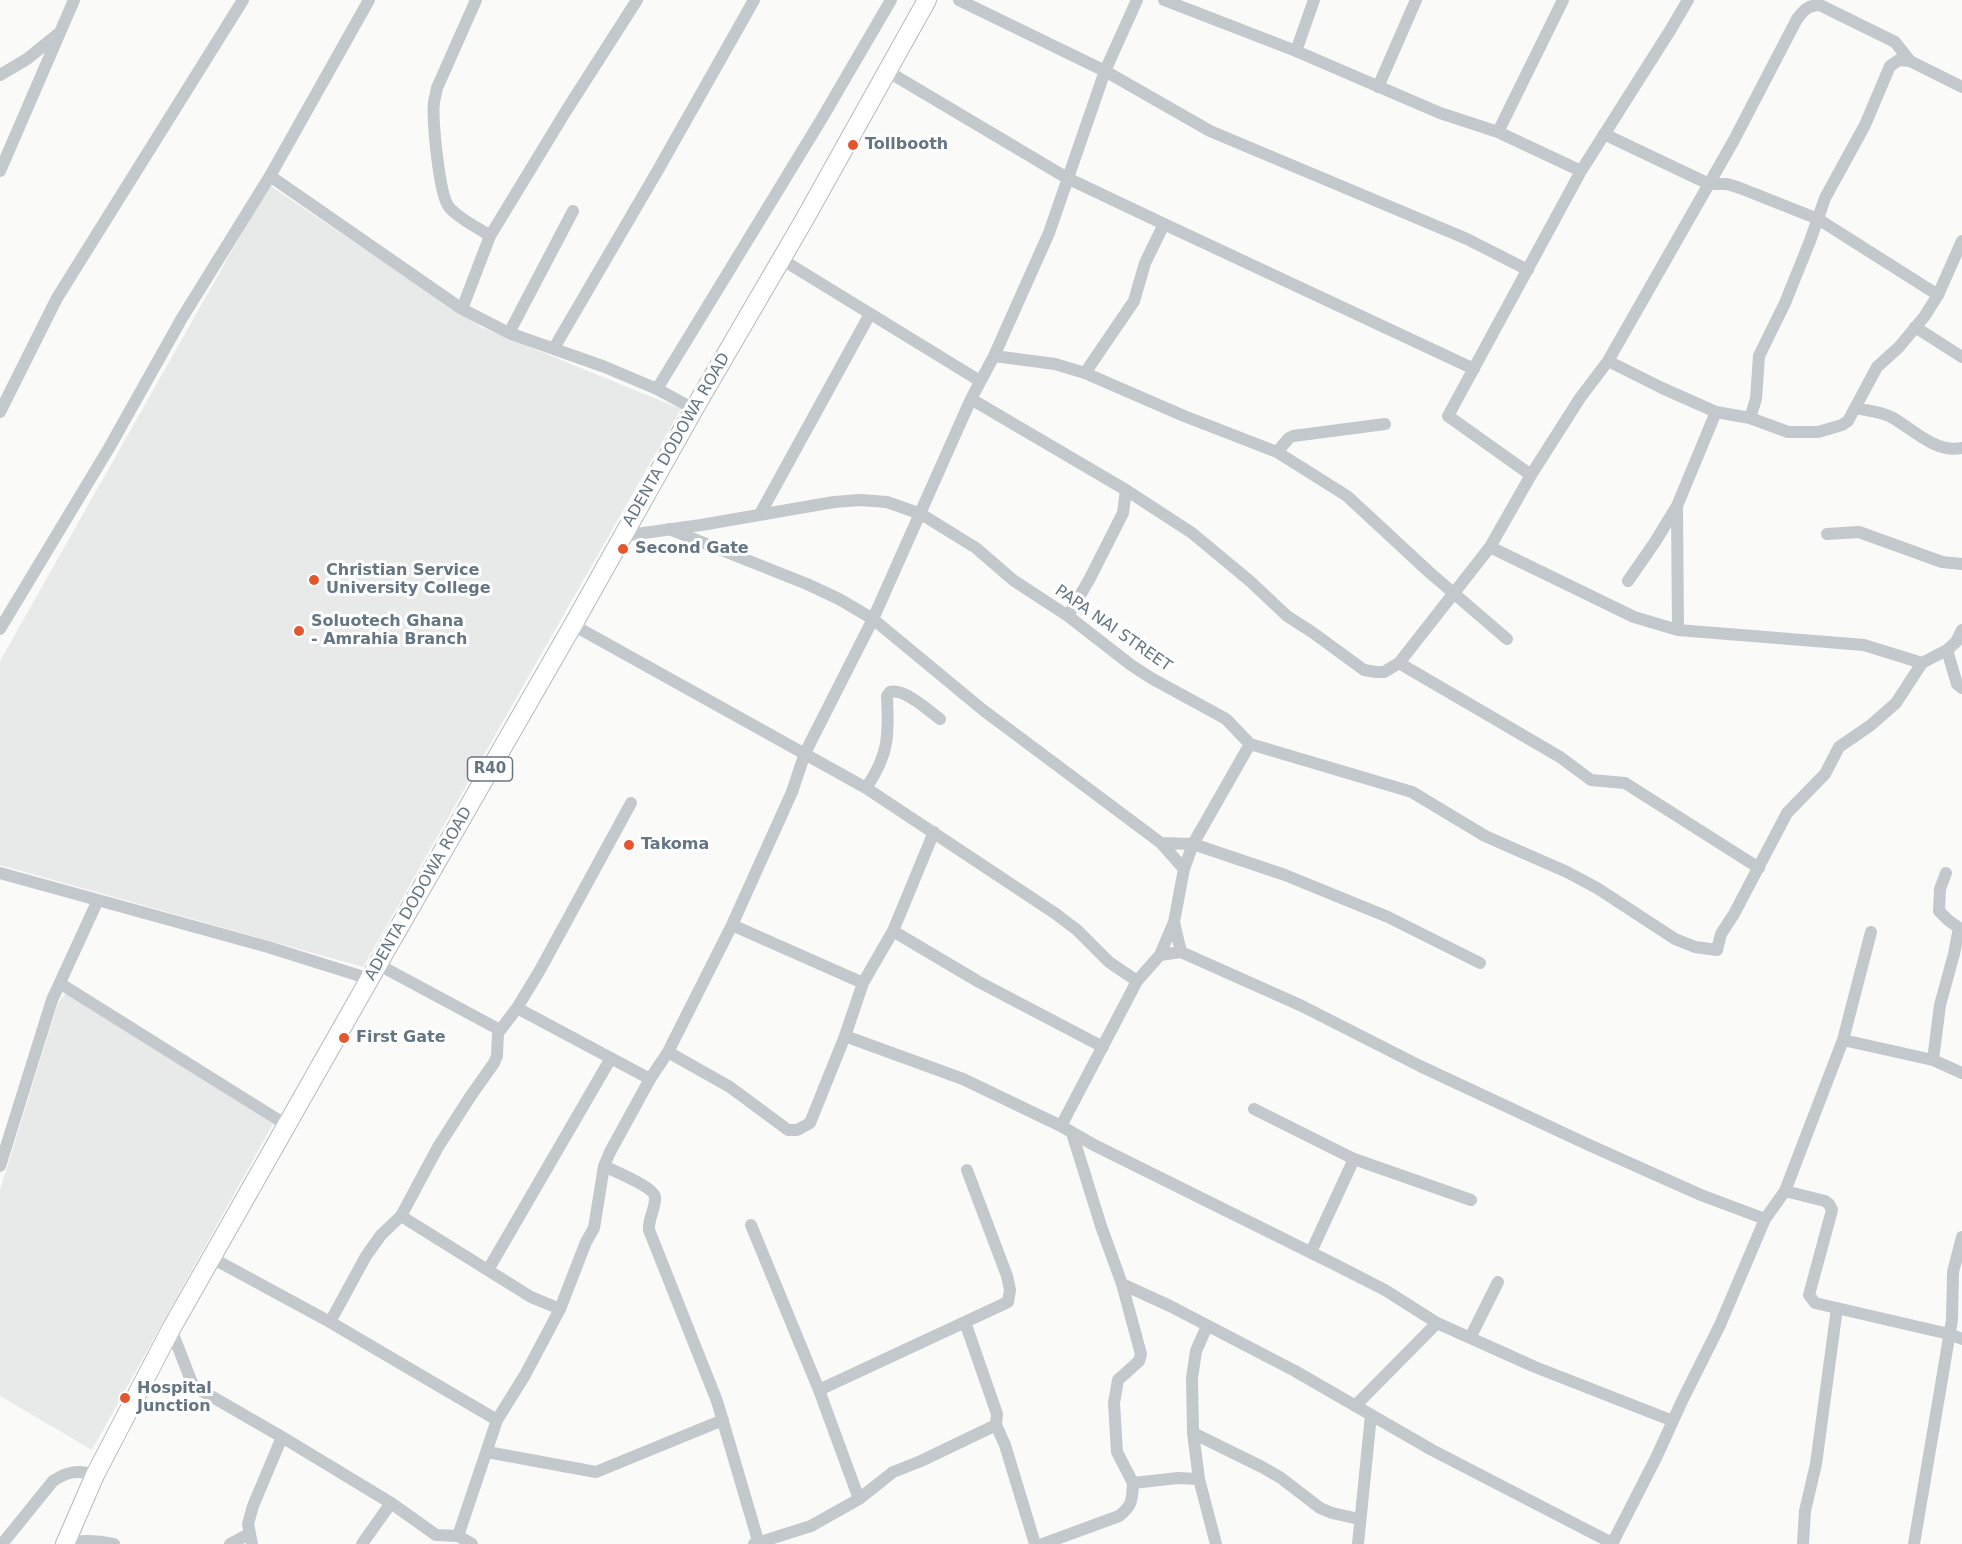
<!DOCTYPE html>
<html>
<head>
<meta charset="utf-8">
<style>
  body { margin:0 }
  canvas { display:block; background:#fafaf8 }
</style>
</head>
<body>
<canvas width="1962" height="1544"></canvas>
<script>
const g = document.querySelector('canvas').getContext('2d');
g.lineJoin = 'round';
function paint(path, color) { g.fillStyle = color; g.fill(path, 'evenodd'); }
function stroke(path, color, width, dash) { g.strokeStyle = color; g.lineWidth = width; g.lineCap = dash ? 'butt' : 'round'; g.setLineDash(dash || []); g.stroke(path); }
function drawText(font, color, halo, rows, align = 'center') {
  g.font = font + ' "DejaVu Sans",sans-serif'; g.lineWidth = 6; g.setLineDash([]); g.textBaseline = 'middle'; g.strokeStyle = halo; g.fillStyle = color; for (const [text, x, y, turn = 0] of rows) {
    g.save(); g.translate(x, y); g.rotate((+turn || 0) * Math.PI / 180); g.textAlign = isNaN(turn) ? turn : align; if (halo) g.strokeText(text, 0, 0); g.fillText(text, 0, 0); g.restore();
  }
}
const built = new Path2D(`
  M269 185 483 328 681 409 363 967 0 865V661Z
  M66 993 273 1124 92 1450 0 1396V1190L58 1003Z`);
const minor = new Path2D(`
  M476 0 437 88C436 93 435 97 434 102 432 118 439 195 449 207 459 219 477 227 490 236
  M959 0 1105 71 1210 131 1467 239 1528 270
  M1164 0 1296 51 1440 113 1498 132 1581 171
  M1296 51 1314 0
  M887 71 1067 178 1164 224 1145 263 1134 301 1085 373
  M0 75 27 59 58 34
  M1378 87 1416 0
  M1498 132 1563 0
  M1604 134 1709 184H1727L1740 188 1818 219 1938 295
  M0 171 74 0
  M270 176 462 309 509 333 605 367 657 389 694 409
  M1164 224C1267 273 1371 320 1474 369
  M781 259 980 381
  M462 309 490 236 566 111 637 0
  M1915 327 1962 357
  M509 333 573 211
  M554 348 658 170 754 0
  M994 356 1055 364 1085 373 1184 416 1277 452 1347 496 1429 572 1507 639
  M1608 361 1662 388 1716 412 1750 418 1788 432H1818L1842 425 1848 421 1855 408 1877 367 1899 347 1924 317 1938 295 1962 241
  M657 389 821 120 891 0
  M971 399 1126 490 1192 533 1251 582 1287 616 1312 632 1364 670 1376 672H1384L1399 663 1490 547 1531 475 1448 416 1581 171 1671 29 1688 0
  M1855 408C1868 411 1881 411 1893 418 1914 430 1935 453 1962 448
  M0 412 57 298 243 0
  M1750 418 1756 399 1759 356 1785 303 1810 241 1825 198 1865 125 1890 66 1899 60 1910 61 1962 87
  M1277 452 1289 438 1293 436 1385 424
  M1531 475 1580 398 1608 361 1734 140 1797 19C1804 10 1808 5 1820 5L1895 42 1910 61
  M1677 507 1678 630
  M760 514 870 314
  M669 529 807 584 839 599 873 619 983 710 1161 843 1184 869
  M1827 534 1859 532 1942 562 1962 564
  M622 536 701 525 834 502 860 500 887 502 921 514 976 548 1013 580 1068 616 1131 665 1151 678 1226 719 1250 744 1412 792 1485 836 1567 872 1597 888 1675 939 1695 947 1717 950 1721 934 1734 914 1787 813 1825 774 1839 747 1871 725 1896 703 1922 663 1947 650 1956 642 1962 630
  M1490 547 1634 617 1678 630 1864 645 1922 663
  M1628 581 1655 542 1677 506 1716 412
  M1068 616 1089 580 1123 513 1126 490
  M573 625 866 788 1056 914 1077 930 1109 962 1137 981 1160 955 1174 922 1184 869 1193 844 1250 744
  M0 629 109 448 182 318 270 176 369 0
  M1947 650 1957 684 1962 688
  M1399 663 1560 757 1591 780 1625 783 1759 868
  M866 788C889 755 889 735 887 696L890 692C904 688 928 710 940 719
  M1161 843 1193 844 1285 875 1388 917 1480 963
  M0 873 268 947 370 979
  M1174 922 1181 952
  M732 925 863 983 893 931 934 832
  M893 931 979 982 1103 1047
  M1160 955 1181 952 1302 1006 1420 1066 1589 1145 1701 1195 1765 1219
  M379 965 500 1030
  M61 984 288 1126
  M517 1008 650 1079
  M845 1036 863 983
  M1843 1040 1933 1060 1962 1073
  M668 1052 730 1087 788 1130H797L810 1123 845 1036 963 1079 1061 1126 1094 1145 1334 1264 1385 1290 1437 1323 1535 1367 1673 1421
  M1933 1060 1940 1005 1954 954 1959 928 1948 920 1939 911 1940 889 1946 873
  M1254 1109 1354 1159 1471 1200
  M1061 1126 1137 981
  M1072 1133 1101 1226 1122 1284 1141 1354 1139 1361 1118 1380 1114 1403 1117 1452 1133 1483 1178 1478 1199 1479
  M0 1166 52 1000 98 900
  M604 1166C614 1171 654 1187 655 1197 656 1208 648 1218 649 1230L717 1401 759 1544
  M1785 1191 1825 1201 1829 1204 1832 1210 1809 1295 1815 1303 1949 1334 1962 1339
  M401 1216 531 1297 560 1309
  M751 1225 819 1390 859 1499
  M1311 1252 1354 1159
  M212 1258 330 1322 497 1420
  M488 1270 611 1058
  M1122 1284 1170 1306 1295 1371 1432 1450 1612 1543
  M330 1322 366 1256 381 1235 401 1216 438 1147 470 1097 494 1063 497 1056 498 1033 517 1008 540 970 631 803
  M965 1322 997 1414 996 1425 1005 1445 1035 1544
  M1207 1326 1196 1351 1192 1378 1193 1433 1199 1479 1216 1544
  M171 1329 192 1383 197 1388 282 1437 391 1503 436 1535 458 1536 472 1544
  M1470 1338 1498 1282
  M819 1390 1008 1302 1010 1290 1007 1276 967 1170
  M1355 1406 1437 1323
  M1193 1433 1262 1467 1281 1478 1320 1508 1332 1513 1359 1519
  M487 1452 596 1472 723 1420
  M458 1536 497 1420 525 1375 560 1309 586 1242 594 1228 604 1166 610 1152 650 1079 668 1052 732 925 792 792 805 753 873 619 971 399 994 356 1049 233 1105 71 1137 0
  M65 1543C82 1540 97 1540 114 1544
  M2 1544 53 1481C68 1471 78 1470 95 1475
  M230 1544 249 1534
  M252 1544 248 1524 253 1506 282 1437
  M362 1544 391 1503
  M754 1544 811 1526 859 1499 893 1472 921 1461 996 1425
  M1043 1544 1119 1516C1133 1505 1132 1499 1133 1483
  M1358 1544 1371 1415
  M1612 1544 1656 1458 1682 1401 1720 1325 1765 1219 1785 1191 1843 1040 1871 932
  M1803 1544 1805 1511 1816 1464 1837 1308
  M1914 1544 1952 1320 1953 1272 1962 1237`);
const primary = new Path2D(`
  M65 1544 95 1475 171 1329 386 950 573 625 694 409 803 222 927 0`);
const markers = [
  [853,145,6,"#e4572e"],
  [623,549,6,"#e4572e"],
  [314,580,6,"#e4572e"],
  [299,631,6,"#e4572e"],
  [629,845,6,"#e4572e"],
  [344,1038,6,"#e4572e"],
  [125,1398,6,"#e4572e"]
];
const shields = [
  [490,769,45]
];
const shieldNames = [
  ["R40",490,769]
];
const poiNames = [
  ["Tollbooth",865,145],
  ["Second Gate",635,549],
  ["Christian Service",326,571],
  ["University College",326,589],
  ["Soluotech Ghana",311,622],
  ["- Amrahia Branch",311,640],
  ["Takoma",641,845],
  ["First Gate",356,1038],
  ["Hospital",137,1389],
  ["Junction",137,1407]
];
const streetNames = [
  ["ADENTA DODOWA ROAD",677,440,-60],
  ["PAPA NAI STREET",1113,629,35],
  ["ADENTA DODOWA ROAD",419,894,-60]
];
paint(built, '#e8e9e9');
stroke(primary, '#b5babe', 20);
stroke(minor, '#c3c8cc', 12);
stroke(primary, '#fff', 18);
for (const [x, y, r, color] of markers) { const dot = new Path2D(); dot.arc(x, y, r, 0, 2 * Math.PI); g.fillStyle = color; g.fill(dot); stroke(dot, '#fff', 2); }
for (const [x, y, w] of shields) { const box = new Path2D(); box.roundRect(x - w / 2, y - 12, w, 24, 4.5); g.fillStyle = '#fff'; g.fill(box); stroke(box, '#657683', 1.5); }
drawText('bold 15px', '#657683', null, shieldNames);
drawText('bold 16px', '#657683', '#fff', poiNames, 'left');
drawText('16px', '#657683', '#fff', streetNames);
</script>
</body>
</html>
